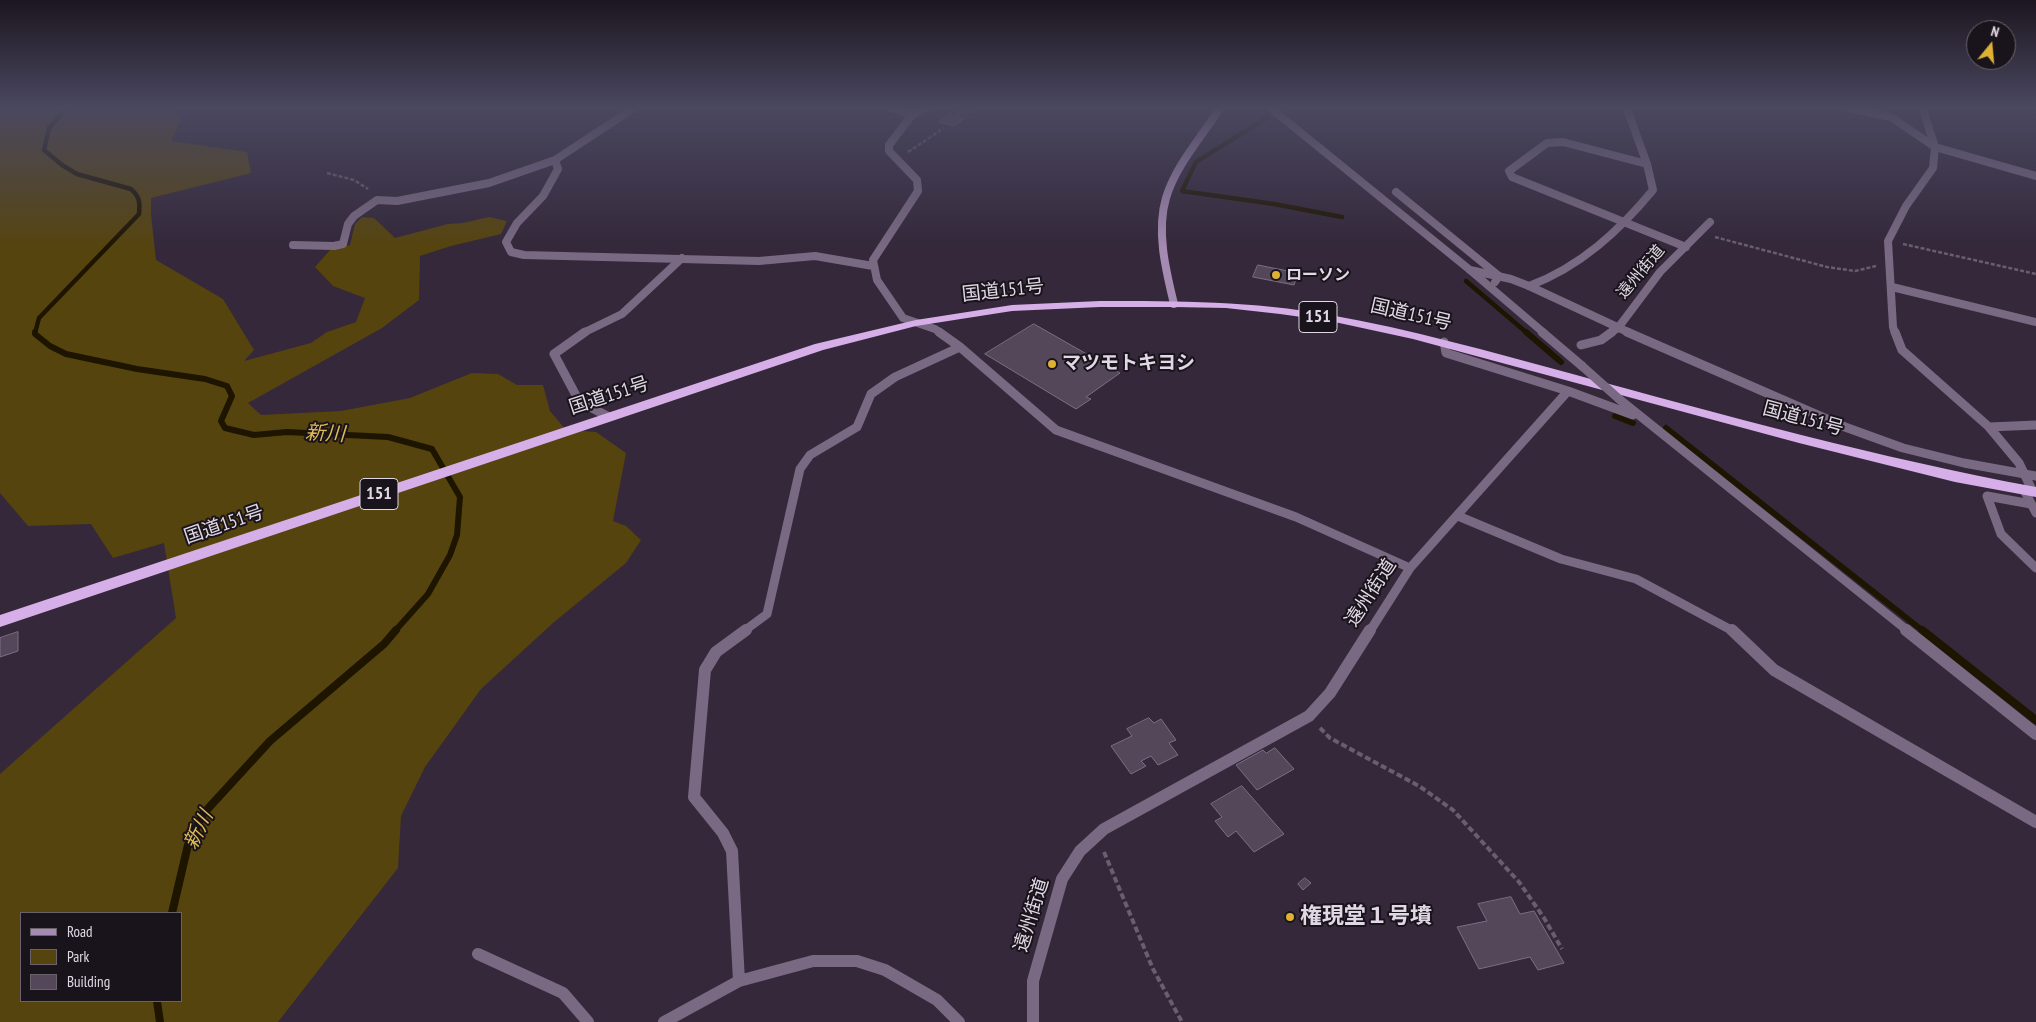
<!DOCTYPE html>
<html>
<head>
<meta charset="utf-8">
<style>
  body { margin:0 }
  #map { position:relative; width:2036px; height:1022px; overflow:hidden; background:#34283a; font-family:"PT Sans Narrow",sans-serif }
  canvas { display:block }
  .legend { position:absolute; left:20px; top:912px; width:162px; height:90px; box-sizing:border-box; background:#19131b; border:1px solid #69626b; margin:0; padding:6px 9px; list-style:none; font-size:15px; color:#e0d8e4 }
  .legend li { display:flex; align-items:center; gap:10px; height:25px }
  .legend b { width:25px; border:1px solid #69626b }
  .north { position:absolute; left:1966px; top:20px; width:50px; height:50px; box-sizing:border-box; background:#19131b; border:1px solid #69626b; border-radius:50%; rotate:17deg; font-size:14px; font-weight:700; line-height:20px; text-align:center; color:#e0d8e4 }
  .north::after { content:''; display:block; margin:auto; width:18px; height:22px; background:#ddb233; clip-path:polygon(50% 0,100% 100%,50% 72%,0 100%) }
</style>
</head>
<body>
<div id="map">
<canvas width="2036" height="1022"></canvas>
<ul class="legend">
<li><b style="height:6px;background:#a58ab2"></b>Road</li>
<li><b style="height:14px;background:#56440e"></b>Park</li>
<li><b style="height:14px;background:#54475a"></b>Building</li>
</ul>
<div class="north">N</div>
</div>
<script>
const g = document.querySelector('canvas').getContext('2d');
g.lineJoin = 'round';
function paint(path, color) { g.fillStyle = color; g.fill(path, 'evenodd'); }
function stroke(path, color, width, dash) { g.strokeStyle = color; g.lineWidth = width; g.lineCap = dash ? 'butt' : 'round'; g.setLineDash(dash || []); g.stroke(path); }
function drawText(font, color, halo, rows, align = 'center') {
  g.font = font + ' "PT Sans Narrow","Noto Sans JP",sans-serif'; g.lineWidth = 4; g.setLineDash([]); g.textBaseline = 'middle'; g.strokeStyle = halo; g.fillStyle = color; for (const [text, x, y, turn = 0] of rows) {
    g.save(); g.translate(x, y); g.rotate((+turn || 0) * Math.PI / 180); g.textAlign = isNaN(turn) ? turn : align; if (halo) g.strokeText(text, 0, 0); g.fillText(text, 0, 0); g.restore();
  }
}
const green = new Path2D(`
  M0 106H170L182 119 171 141 247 152 251 173 151 198V215L156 260 223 299 254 350 244 361 311 343 327 332 356 322 365 298 333 286 315 267 330 250 350 245 355 224 362 217 374 218 395 238 448 224 463 223 489 217 507 221 501 234 451 246 420 256 419 300 382 328 248 403 261 415 341 411 410 398 472 373 498 374 517 385H543L550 411 566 430 596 432 626 453 613 521 626 526 641 540 626 563 553 623 481 689 425 767 401 816 398 868 278 1022H0V774L176 618 164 543 113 558 91 524 28 526 0 493ZM21 913H181V1001H21Z`);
const streamFar2 = new Path2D(`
  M1282 107 1284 106
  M1268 117 1196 162 1182 191 1274 204 1342 217
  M1466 281 1527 333
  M35 333 39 318 139 214C140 203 140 197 131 189L77 174 62 165 44 150 49 128 69 106`);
const streamFar1 = new Path2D(`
  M35 332V334L50 346 66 354 137 369 205 379 227 386 232 396 221 421 225 428 254 435 287 432 388 437 432 449 460 497 457 535 450 555 428 594 395 631
  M1526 332 1561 362
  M1615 416 1633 423
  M1666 428 1923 631`);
const stream = new Path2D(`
  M1922 630 2036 720
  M172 913 188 845 203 814 270 741 384 644 396 630
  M157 1001 160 1022`);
const building = new Path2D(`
  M964 106 976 109 970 113 965 112 957 117 964 119 954 126 939 122 950 114 954 116Z
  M1258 265 1298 273 1294 285 1253 277Z
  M1034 324 1120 373 1086 397 1091 399 1076 409 985 354Z
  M18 632V651L0 657V638Z
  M1149 718 1154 723 1161 719 1176 740 1169 743 1178 755 1158 765 1151 756 1141 761 1146 766 1131 774 1111 746 1132 736 1127 729Z
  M1275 748 1294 769 1257 790 1236 765 1263 750 1266 753Z
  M1242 786 1284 834 1254 852 1236 831 1228 837 1215 821 1222 817 1211 804Z
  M1305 878 1311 883 1303 890 1298 884Z
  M1511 897 1520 914 1534 911 1564 963 1538 970 1530 957 1479 969 1457 927 1487 921 1478 904Z`);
const pathFar1 = new Path2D(`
  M908 152 944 128
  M327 173 354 180 368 189
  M1715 237 1827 267 1855 271 1876 266
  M1903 244 2036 274`);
const path = new Path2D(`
  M1320 728 1330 738 1419 786 1453 810 1519 882 1544 918 1562 949
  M1104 852 1153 969 1182 1022`);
const serviceFar2 = new Path2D(`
  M1647 164 1563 142 1547 143 1509 171 1512 177 1686 247
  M1396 192 1499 276 1495 282
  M293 245 334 246 343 244 348 224 354 216 377 200 397 201 489 183 555 160
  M583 333 622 314 682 258
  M1610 333 1618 328 1660 272 1710 222`);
const serviceFar1 = new Path2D(`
  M585 332 554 354 579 401 609 417
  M1581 345 1601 340 1612 332
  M2031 504 1987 496 2001 534 2036 568
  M1458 516 1561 559 1636 579 1733 631`);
const service = new Path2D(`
  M1732 630 1774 670 2036 822
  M478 954 563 993 588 1022`);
const minorFar2 = new Path2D(`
  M637 106 555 160 558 169 543 196 517 223 506 242 511 252 524 255 759 261 815 256 873 266
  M886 106 912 115
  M931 106 912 115 889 145V151L917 180 918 191 873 260 877 280 903 318 935 329 941 333
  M1268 106 1470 270 1544 333
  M1839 106 1891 117 1935 147 2036 176
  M1470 270 1511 279 1529 286 1630 333
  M1529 286C1580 267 1619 231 1653 190L1647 164 1626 106
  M1892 287 2036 322
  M1895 333 1893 327 1888 241 1906 206 1933 168 1935 147 1922 106`);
const minorFar1 = new Path2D(`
  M939 332 960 347 1056 430 1296 517 1410 568
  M1542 332 1582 366
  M1627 332 1845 427 1903 448 1964 463 2036 476
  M1895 332 1902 350 1989 427 2019 463 2033 492
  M1444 342 1446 353 1568 391 1633 415
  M1619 399 1908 631
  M1989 427 2036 425
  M2024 490 2036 513
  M744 631 767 614 800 469 810 455 857 427 871 394 895 377 960 347
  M1370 631 1410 568 1568 391`);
const minor = new Path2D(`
  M1906 630 2036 734
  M739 981 732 851 723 833 694 797 705 670 716 652 746 630
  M664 1022 739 981 813 961H857L885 970 937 1000 959 1022
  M1033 1022V981L1062 879 1080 851 1104 829 1309 716 1330 693 1370 630`);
const secondary = new Path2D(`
  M1174 304C1166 271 1156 231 1166 198 1176 164 1203 136 1221 106`);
const trunk = new Path2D(`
  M1100 301C1177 301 1254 301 1330 315 1411 329 1490 352 1569 373 1724 415 1878 458 2036 487V497L1955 482 1799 443 1413 339 1330 321 1280 314 1226 308 1174 307H1100L1012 311 916 326 823 350 0 627V615L815 344 916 320 1012 305Z`);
const minorBridge = new Path2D(`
  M1582 366 1619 399`);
const markers = [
  [1276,275,5,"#ddb233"],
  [1052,364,5,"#ddb233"],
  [1290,917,5,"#ddb233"]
];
const farStreetnames = [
  ["遠州街道",1641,272,-50]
];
const farPoinames = [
  ["ローソン",1286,275]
];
const shields = [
  [1318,317,38],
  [379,494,38]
];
const shieldNames = [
  ["151",1318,317],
  ["151",379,494]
];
const streetNames = [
  ["国道151号",1003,291,-6],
  ["国道151号",1411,315,13],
  ["国道151号",609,396,-18],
  ["国道151号",1803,419,15],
  ["国道151号",224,525,-19],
  ["遠州街道",1371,593,-57],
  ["遠州街道",1032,915,-73]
];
const poiNames = [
  ["マツモトキヨシ",1062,364]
];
const waterNames = [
  ["新川",325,434,3],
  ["新川",199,830,-63]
];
const nearPoinames = [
  ["権現堂１号墳",1300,917]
];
paint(green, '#56440e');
stroke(streamFar2, '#1e1501', 4.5);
stroke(streamFar1, '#1e1501', 6);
stroke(stream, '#1e1501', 8);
paint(building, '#54475a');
stroke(building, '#7c6e83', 1);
stroke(pathFar1, '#695e6e', 2.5, [4, 2]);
stroke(path, '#695e6e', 4, [6, 3]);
stroke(serviceFar2, '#7a6982', 8);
stroke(serviceFar1, '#7a6982', 9);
stroke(service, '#7a6982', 12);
stroke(minorFar2, '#7a6982', 8);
stroke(minorFar1, '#7a6982', 9);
stroke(minor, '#7a6982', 12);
stroke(secondary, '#a58ab2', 8);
paint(trunk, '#d6aee8');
stroke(minorBridge, '#7a6982', 9);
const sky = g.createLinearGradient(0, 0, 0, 249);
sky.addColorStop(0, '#1d1620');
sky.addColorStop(0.43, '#4a4860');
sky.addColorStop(1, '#4a486000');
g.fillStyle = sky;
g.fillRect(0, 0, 2036, 249);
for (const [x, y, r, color] of markers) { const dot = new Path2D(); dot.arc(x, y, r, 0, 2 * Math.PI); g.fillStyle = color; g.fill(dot); stroke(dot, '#19131b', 2); }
drawText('16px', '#e0d8e4', '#19131b', farStreetnames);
drawText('bold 16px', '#e0d8e4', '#19131b', farPoinames, 'left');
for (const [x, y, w] of shields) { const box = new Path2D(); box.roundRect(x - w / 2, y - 15.5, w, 31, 4); g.fillStyle = '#19131b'; g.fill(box); stroke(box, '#e0d8e4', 1); }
drawText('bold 18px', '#e0d8e4', null, shieldNames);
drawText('19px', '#e0d8e4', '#19131b', streetNames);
drawText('bold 19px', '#e0d8e4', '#19131b', poiNames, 'left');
drawText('italic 20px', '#e0ba54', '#19131b', waterNames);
drawText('bold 22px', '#e0d8e4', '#19131b', nearPoinames, 'left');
</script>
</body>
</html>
